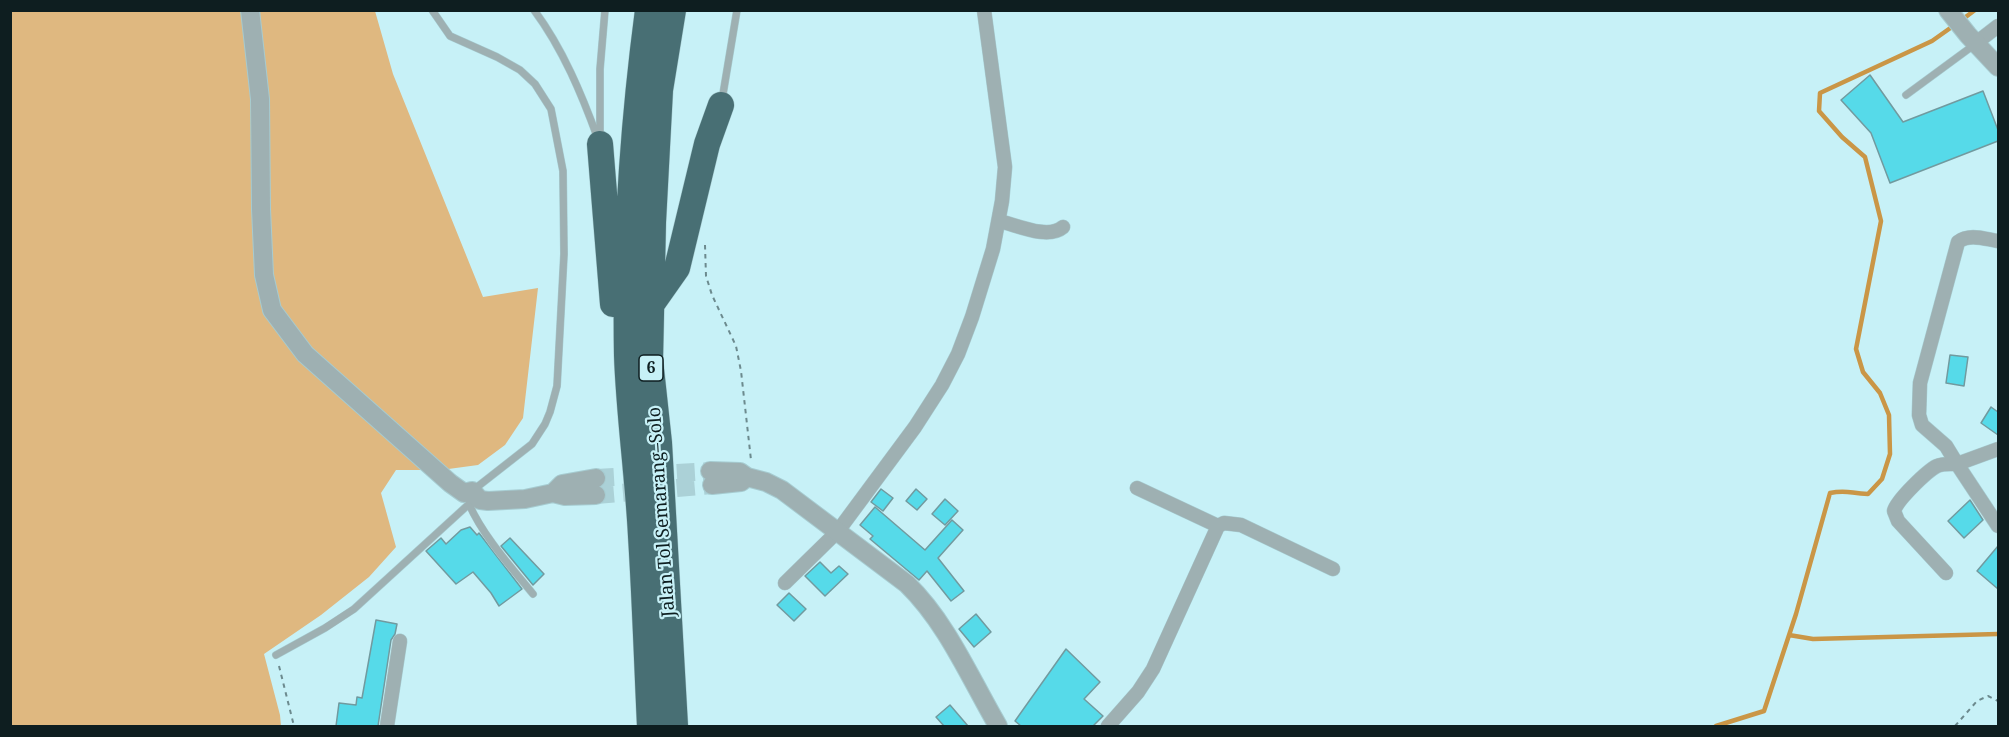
<!DOCTYPE html>
<html>
<head>
<meta charset="utf-8">
<style>
  body { margin:0 }
  #map { position:relative; width:2009px; height:737px; overflow:hidden; background:#c7f1f7; font-family:"Noto Serif",serif }
  canvas { display:block }
  .frame { position:absolute; inset:0; border:12px solid #0e1e20; pointer-events:none }
</style>
</head>
<body>
<div id="map">
<canvas width="2009" height="737"></canvas>
<div class="frame"></div>
</div>
<script>
const g = document.querySelector('canvas').getContext('2d');
g.lineJoin = 'round';
function paint(path, color) { g.fillStyle = color; g.fill(path, 'evenodd'); }
function stroke(path, color, width, dash) { g.strokeStyle = color; g.lineWidth = width; g.lineCap = dash ? 'butt' : 'round'; g.setLineDash(dash || []); g.stroke(path); }
function drawText(font, color, halo, rows, align = 'center') {
  g.font = font + ' "Noto Serif",serif'; g.lineWidth = 4.5; g.setLineDash([]); g.textBaseline = 'middle'; g.strokeStyle = halo; g.fillStyle = color; for (const [text, x, y, turn = 0] of rows) {
    g.save(); g.translate(x, y); g.rotate((+turn || 0) * Math.PI / 180); g.textAlign = isNaN(turn) ? turn : align; if (halo) g.strokeText(text, 0, 0); g.fillText(text, 0, 0); g.restore();
  }
}
const green = new Path2D(`
  M10 11H375L393 74 483 297 538 288 523 418 505 445 478 465 441 470H396L381 493 396 547 369 577 321 615 264 654 280 715 281 726H11Z`);
const stream = new Path2D(`
  M1963 19 1975 10
  M1789 635 1813 639 1998 634
  M1716 726 1764 711 1796 614 1830 493C1848 489 1851 494 1868 494L1882 479 1890 454 1889 415 1880 393 1863 372 1856 349 1881 221 1865 157 1842 137 1819 111 1820 93 1932 41 1956 24`);
const building = new Path2D(`
  M1870 75 1903 122 1983 91 1998 130V141L1890 183 1871 133 1841 100Z
  M1950 355 1968 357 1964 386 1946 383Z
  M1991 407 1998 412V435L1981 423Z
  M881 489 893 498 883 511 871 502Z
  M916 489 927 499 917 510 906 501Z
  M945 499 958 511 945 525 932 514Z
  M1970 500 1983 520 1964 538 1948 521Z
  M875 507 925 550 952 520 963 530 938 558 964 591 951 601 927 571 919 580 870 539 873 536 860 525Z
  M470 527 477 535 479 533 522 589 499 606 491 593 473 572 456 584 426 551 441 538 446 544 461 530Z
  M510 538 544 574 533 585 501 546Z
  M1998 546V589L1977 571Z
  M820 562 831 573 839 566 848 574 825 596 805 576Z
  M789 593 806 609 794 621 777 605Z
  M976 614 991 632 974 647 959 629Z
  M376 620 397 624 395 634 391 640 378 726H336L339 703 356 705 357 697 362 698Z
  M1066 649 1100 682 1084 699 1103 716 1093 726H1021L1015 721Z
  M950 705 968 726H944L936 717Z`);
const tertiaryTunnel = new Path2D(`
  M596 478 710 471
  M596 495 712 485`);
const path = new Path2D(`
  M705 245 706 276 712 295 736 346 741 371 751 460
  M279 666 294 726
  M1861 726H1863
  M1955 726 1977 701 1988 696 1998 701`);
const service = new Path2D(`
  M534 10C563 49 582 95 598 139
  M1906 95 1974 45
  M722 100 737 10
  M600 139V69L605 10
  M469 504C483 536 511 567 533 594
  M276 655 325 628 354 609 469 504 472 491 532 444 545 424 550 412 557 386 564 254 563 171 551 109 535 84 520 70 497 57 450 36 432 10`);
const minor = new Path2D(`
  M1976 43 1998 26
  M999 221C1017 225 1048 240 1063 227
  M1998 449 1957 464 1998 526
  M1137 488 1218 526
  M1946 573 1898 521 1894 511C1897 500 1927 471 1937 466 1943 463 1951 464 1957 464L1946 446 1922 425 1919 415 1920 383 1958 242C1969 233 1985 239 1998 241
  M785 583 838 531 915 427 942 385 958 354 972 317 993 249 1002 201 1005 167 984 10
  M387 726 400 641
  M1108 726 1138 692 1153 669 1218 526 1224 523 1241 525 1333 569`);
const tertiary = new Path2D(`
  M250 10 260 99 261 209 264 275 272 310 305 354 450 483 464 493 472 491 480 500 488 501 525 499 553 493 565 496 596 495
  M1948 10 1968 35 1998 67
  M710 471 740 472 747 477 766 482 782 490 907 584C947 623 970 678 998 726
  M712 485 741 482 747 477
  M553 493 562 484 596 478`);
const motorway = new Path2D(`
  M648 10C633 124 625 240 627 355 629 415 638 476 641 536 645 599 647 663 650 726
  M673 10 660 90 653 222 650 360 659 443 675 726
  M600 144 613 304
  M651 305 677 268 707 144 721 105`);
const shields = [
  [651,368,24]
];
const shieldNames = [
  ["6",651,368]
];
const streetNames = [
  ["Jalan Tol Semarang–Solo",662,512,-94]
];
paint(green, '#dfb880');
stroke(stream, '#ca9646', 4.5);
paint(building, '#56dae9');
stroke(building, '#719a9f', 1.5);
stroke(tertiaryTunnel, '#abd1d7', 18, [18, 9]);
stroke(service, '#a6cbd0', 8);
stroke(minor, '#a6cbd0', 15);
stroke(tertiary, '#a6cbd0', 20);
stroke(motorway, '#a6cbd0', 27);
stroke(path, '#6c8a8e', 2, [4.5, 4.5]);
stroke(service, '#9eb0b2', 7);
stroke(minor, '#9eb0b2', 14);
stroke(tertiary, '#9eb0b2', 18);
stroke(motorway, '#486f74', 26);
for (const [x, y, w] of shields) { const box = new Path2D(); box.roundRect(x - w / 2, y - 13, w, 26, 4.5); g.fillStyle = '#c7f1f7'; g.fill(box); stroke(box, '#0e1e20', 1.5); }
drawText('bold 16px', '#0e1e20', null, shieldNames);
drawText('18px', '#0e1e20', '#c7f1f7', streetNames);
</script>
</body>
</html>
